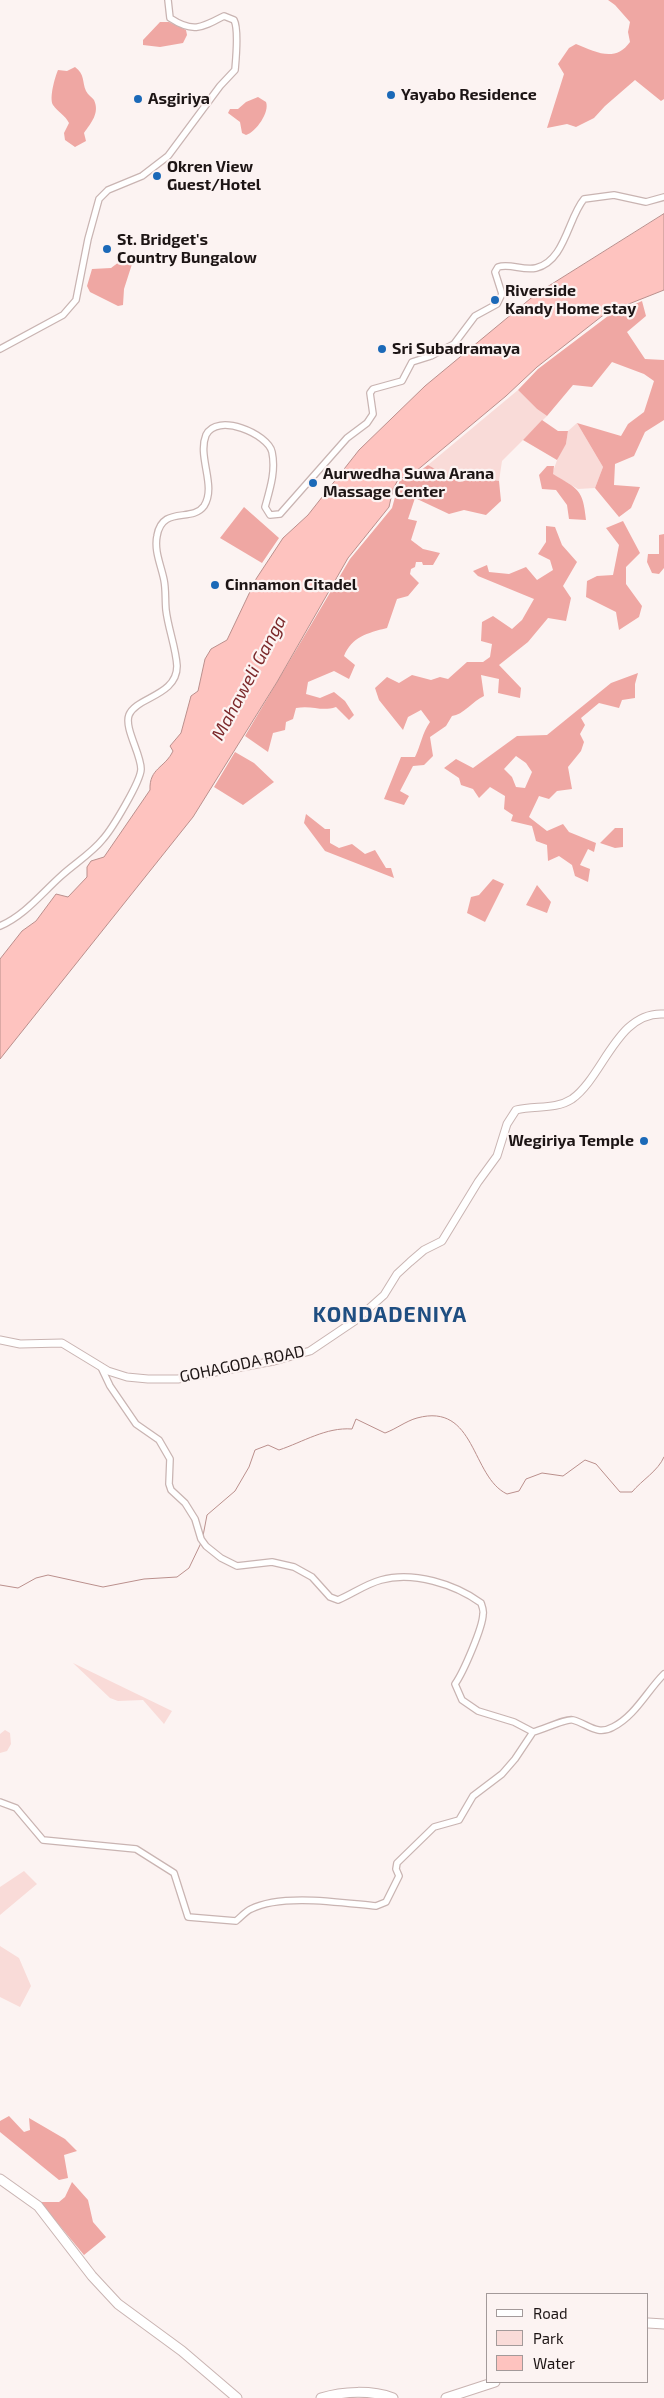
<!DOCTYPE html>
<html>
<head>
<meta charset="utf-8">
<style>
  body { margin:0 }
  #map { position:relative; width:664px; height:2398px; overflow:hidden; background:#fcf3f2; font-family:"Exo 2",sans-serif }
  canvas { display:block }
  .legend { position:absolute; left:486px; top:2293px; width:162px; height:90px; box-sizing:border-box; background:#fcf3f2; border:1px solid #a39a9a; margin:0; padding:6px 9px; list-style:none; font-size:15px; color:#1d1515 }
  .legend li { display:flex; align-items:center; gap:10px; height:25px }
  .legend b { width:25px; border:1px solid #a39a9a }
</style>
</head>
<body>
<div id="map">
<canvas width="664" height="2398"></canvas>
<ul class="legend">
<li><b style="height:6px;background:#fff"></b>Road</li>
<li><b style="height:14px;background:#f9dbd8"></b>Park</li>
<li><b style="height:14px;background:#fec3bf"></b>Water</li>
</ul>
</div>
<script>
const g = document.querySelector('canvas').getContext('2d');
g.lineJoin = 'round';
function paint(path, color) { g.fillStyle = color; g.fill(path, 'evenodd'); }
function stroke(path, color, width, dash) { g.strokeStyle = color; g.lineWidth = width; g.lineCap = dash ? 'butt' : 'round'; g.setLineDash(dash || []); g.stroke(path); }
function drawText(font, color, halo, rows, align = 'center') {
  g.font = font + ' "Exo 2",sans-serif'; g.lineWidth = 4.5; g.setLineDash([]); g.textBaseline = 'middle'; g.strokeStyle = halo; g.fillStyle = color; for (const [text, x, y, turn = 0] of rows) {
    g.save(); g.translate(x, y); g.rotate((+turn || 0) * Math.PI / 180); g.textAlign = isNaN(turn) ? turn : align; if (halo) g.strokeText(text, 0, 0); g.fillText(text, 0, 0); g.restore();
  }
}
const green = new Path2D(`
  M518 390 537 409 547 416 502 461 499 481 480 478 459 482 428 465Z
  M577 423 603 467 595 488 578 489 552 474 560 452 566 444 568 431Z
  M73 1663 172 1711 164 1724 143 1700 118 1701 110 1698Z
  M5 1730 10 1733 11 1744 7 1751 0 1753V1734Z
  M24 1871 37 1884 0 1915V1887Z
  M0 1946 19 1958 31 1986 20 2007 0 1997Z`);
const forest = new Path2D(`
  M608 0H664V99L661 101 635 80 605 106 594 118 576 127 567 124 547 128 564 74 558 64 569 48 576 44C596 52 615 63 630 42L628 32 630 22 615 5Z
  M160 22H169L186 30 187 35 183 43 160 47 143 45V40Z
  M75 67C85 74 82 82 86 91 88 95 92 97 94 100 100 113 91 123 84 133L86 141 75 147 65 140 64 133 69 123C65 115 58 112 53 105 49 98 55 77 58 70L67 71Z
  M258 97 266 102C270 112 256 132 246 135L242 133 240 122 228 113 230 109H238L246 102Z
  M123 259 130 261 132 264 124 289 123 305 118 306 90 292 87 286 92 269 111 268Z
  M642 301 646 316 627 332 645 359 664 360V420L645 432 634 456 615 464 614 485 640 487 631 508 619 517 595 488 603 467 577 423 621 436 628 424 644 412 654 381 644 374 612 362 592 387 573 385 547 416 537 409 518 390 538 369 608 316Z
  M542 420 558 431H568L566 444 557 460 523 440Z
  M428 465 459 482 480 478 499 481 501 501 486 515 464 510 449 514 415 498 408 519 417 521 411 540 423 549 440 553 433 565H423L422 562H416L415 567 411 569 410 574 419 583 408 596 397 599 387 628C367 633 352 637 344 656L355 665 349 679 334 671 308 682 306 694 320 698 334 692 345 701 354 715 349 720 336 707C321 712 313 705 296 708L293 719 286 722 285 730 273 733 268 752 245 736 350 559 392 508 400 479 410 478Z
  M547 466H554L553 474C578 489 583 489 586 520L569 519 567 505 556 490 542 489 539 475Z
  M244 507 279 538 262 563 220 538Z
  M623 521 640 553 626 567V584L642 606 639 617 619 630 616 612 586 597 587 581 597 576 613 575 619 545 606 528Z
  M546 526 555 527 562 545 577 562 563 586 571 598 566 621 548 618 528 642 499 665 521 688 520 698 498 693 499 679 481 675 484 696C473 701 463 715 452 716L446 726 430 737 433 756 424 765 413 766 400 791 409 796 404 805 384 799 401 757H415C421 745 422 733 430 722L421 710 408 717 403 730 379 700 375 688 387 677 399 683 412 675 431 680 440 677 448 679 467 662H483L490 657 492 644 481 641 482 622 493 616 512 629 522 620 534 599 478 576 473 571 487 565 489 572 509 574 526 567 537 580 553 570 550 560 538 554 546 542Z
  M664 534V568L659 574 652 573 647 562 648 554H659V535Z
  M638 673 635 684V698L622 700 619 708 599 703 581 718 585 725 580 734 584 742 581 751 568 767 572 789 557 791 549 799 539 796 529 817 547 831 563 824 569 832 596 843 594 852 588 849 580 865 590 869 588 882 575 876 572 865 559 856 548 861 547 845 536 841 532 826 511 821 513 815 504 809 505 796 490 787 479 798 473 789 461 785 459 778 444 768 456 759 473 768 517 736 547 735 611 683ZM516 756 526 763 532 772 525 788 516 787 512 777 504 769Z
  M235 752 254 763 274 782 243 805 214 787Z
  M306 814 325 829H330V843L339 848 352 844 365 854 375 850 386 868H391L394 878 325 851 304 823Z
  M615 828H623V847L615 848 600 843Z
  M493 879 504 884 485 922 467 913 471 897 479 895Z
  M537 885 551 902 547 913 526 905Z
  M9 2116 24 2132 30 2130 29 2118 65 2139 77 2151 64 2155 68 2178 59 2180 0 2132V2121Z
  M72 2182 88 2200 93 2222 106 2237 84 2255 40 2202H59L65 2197Z`);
const water = new Path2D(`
  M664 214V290L606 313 537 367 506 396 409 477 399 478 393 489 389 507 348 558 277 682 193 817 0 1059V959L22 931 36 921 56 894 68 897 87 877V867L91 861 104 857 150 790C149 768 165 768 173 751L170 746 181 733 191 696 198 691 205 659 211 649 227 640 256 579 283 538 308 515 359 450 425 386 536 294Z`);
const stream = new Path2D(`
  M203 1536 207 1515 235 1491 249 1467 255 1450 268 1445 279 1450C303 1442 326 1427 352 1429L356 1419 385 1433C396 1429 406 1421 417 1418 476 1402 471 1477 507 1494L519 1491 526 1479 542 1473 563 1476 585 1460 596 1464 620 1492H632C642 1480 658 1471 664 1457
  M0 1585 18 1588 36 1578 48 1575 103 1587 144 1579 177 1577 189 1568 201 1543`);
const minor = new Path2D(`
  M0 349 63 315 76 300 88 239 99 199 108 190 142 176 168 156 220 86 235 70C236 58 239 29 234 20L224 16C201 28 193 33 170 18L168 0
  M0 926C25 915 41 894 61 876 74 864 92 853 103 839 112 829 141 781 141 769 141 754 124 728 129 715 136 697 177 696 177 666 176 648 168 628 166 610 165 600 166 590 164 580 161 565 154 551 157 536 162 505 192 523 204 506 217 486 197 457 206 435 217 412 268 434 272 452 276 471 270 489 265 507L270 515 280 514 347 438 367 423 373 414 370 393 373 389 402 381 412 362 431 356 454 344 475 316 497 304 502 294 495 272 498 267C510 263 523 271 536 268 565 261 568 218 584 199L614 195 646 202 664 197
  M101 1367 110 1386 136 1424 159 1440 170 1459 169 1484 171 1490 185 1503 195 1519 201 1539 206 1546 221 1558 237 1566 272 1562 294 1567 312 1577 330 1597 338 1600C352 1594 366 1584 381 1580 413 1571 455 1584 481 1603 482 1606 484 1611 483 1614 483 1627 463 1673 455 1684L462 1700 478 1711 514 1722 533 1732
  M0 1802 16 1808 43 1840 136 1849 174 1873 188 1917 236 1921C241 1917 246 1911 251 1909 282 1893 343 1903 376 1906L386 1902 399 1876 396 1869 397 1863 434 1827 459 1820 473 1796 502 1774 515 1759 533 1732C543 1730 566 1718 573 1720 588 1724 597 1736 613 1727 635 1716 647 1691 664 1674`);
const major = new Path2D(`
  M0 1340 20 1344 62 1343 108 1371 127 1377 148 1379H178L274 1361 310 1351 356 1320 384 1295 397 1274 410 1262 424 1250 442 1241 478 1182 497 1156 507 1124 516 1110C535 1105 555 1110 572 1099 604 1076 617 1011 664 1014`);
const highway = new Path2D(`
  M0 2179 38 2206 92 2276 118 2304 182 2351 237 2398
  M648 2323 664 2324
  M321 2398C343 2391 372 2390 393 2398
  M446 2398 495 2382`);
const markers = [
  [391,95,5,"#1b69b8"],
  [138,99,5,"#1b69b8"],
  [157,176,5,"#1b69b8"],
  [107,249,5,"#1b69b8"],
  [495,300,5,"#1b69b8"],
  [382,349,5,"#1b69b8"],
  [313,483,5,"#1b69b8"],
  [215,585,5,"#1b69b8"],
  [644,1141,5,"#1b69b8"]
];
const poiNames = [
  ["Yayabo Residence",401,95],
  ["Asgiriya",148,99],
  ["Okren View",167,167],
  ["Guest/Hotel",167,185],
  ["St. Bridget's",117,240],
  ["Country Bungalow",117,258],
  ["Riverside",505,291],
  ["Kandy Home stay",505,309],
  ["Sri Subadramaya",392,349],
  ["Aurwedha Suwa Arana",323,474],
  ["Massage Center",323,492],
  ["Cinnamon Citadel",225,585],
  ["Wegiriya Temple",634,1141,"right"]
];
const streetNames = [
  ["GOHAGODA ROAD",242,1364,-12]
];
const waterNames = [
  ["Mahaweli Ganga",249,678,-62]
];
const districtNames = [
  ["KONDADENIYA",390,1315]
];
paint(green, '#f9dbd8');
paint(forest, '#efa7a3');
paint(water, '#fec3bf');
stroke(water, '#ba8f8c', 1);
stroke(stream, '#ba8f8c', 1);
stroke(minor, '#c9b4b2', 8);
stroke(major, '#c9b4b2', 9);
stroke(highway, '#c9b4b2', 11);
stroke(minor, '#fff', 5.5);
stroke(major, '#fff', 7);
stroke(highway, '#fff', 9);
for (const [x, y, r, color] of markers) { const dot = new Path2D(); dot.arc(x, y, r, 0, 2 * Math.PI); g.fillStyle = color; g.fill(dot); stroke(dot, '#fcf3f2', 2); }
drawText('bold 16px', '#1d1515', '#fcf3f2', poiNames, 'left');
drawText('16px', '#1d1515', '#fcf3f2', streetNames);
drawText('italic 18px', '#7b282a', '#fcf3f2', waterNames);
g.letterSpacing = '1px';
drawText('bold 21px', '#1f4e81', '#fcf3f2', districtNames);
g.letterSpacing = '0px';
</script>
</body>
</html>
